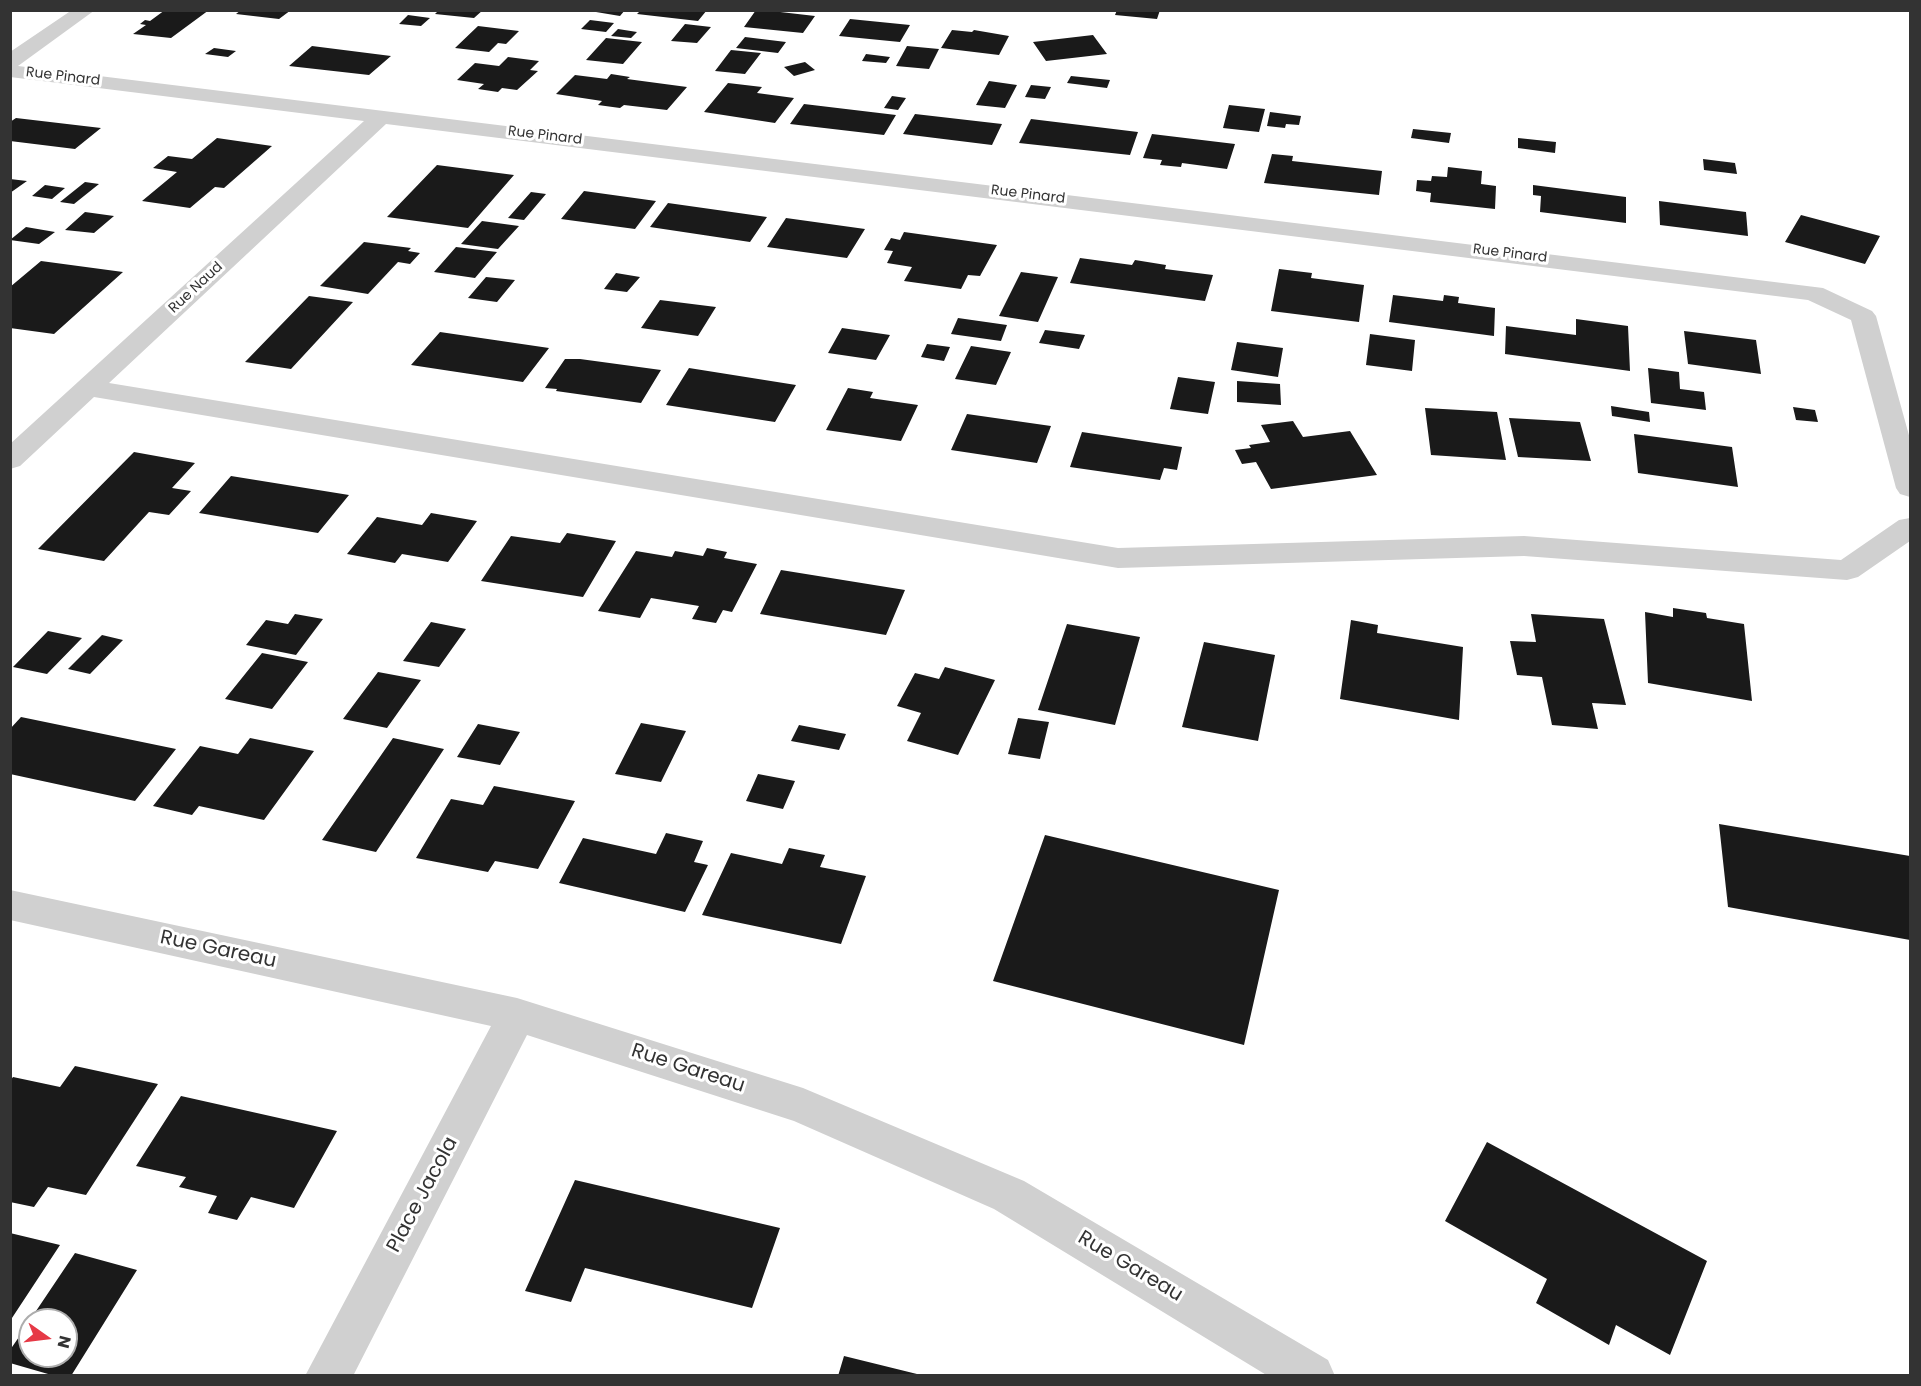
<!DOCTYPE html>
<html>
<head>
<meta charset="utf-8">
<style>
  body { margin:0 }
  #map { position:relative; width:1921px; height:1386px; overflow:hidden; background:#fff; font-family:Poppins,sans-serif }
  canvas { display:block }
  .frame { position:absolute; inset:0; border:12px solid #333; pointer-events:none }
  .north { position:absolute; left:18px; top:1308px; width:60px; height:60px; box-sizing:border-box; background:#fff; border:2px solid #adadad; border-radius:50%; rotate:104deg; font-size:16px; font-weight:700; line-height:24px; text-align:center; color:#333 }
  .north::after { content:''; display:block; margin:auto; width:21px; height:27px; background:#e63946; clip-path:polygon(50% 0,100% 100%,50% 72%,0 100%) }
</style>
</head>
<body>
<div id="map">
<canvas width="1921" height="1386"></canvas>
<div class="frame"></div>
<div class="north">N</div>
</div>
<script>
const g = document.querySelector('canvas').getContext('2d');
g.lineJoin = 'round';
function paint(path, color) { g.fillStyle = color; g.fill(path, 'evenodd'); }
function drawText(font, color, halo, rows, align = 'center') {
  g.font = font + ' Poppins,sans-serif'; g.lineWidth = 6; g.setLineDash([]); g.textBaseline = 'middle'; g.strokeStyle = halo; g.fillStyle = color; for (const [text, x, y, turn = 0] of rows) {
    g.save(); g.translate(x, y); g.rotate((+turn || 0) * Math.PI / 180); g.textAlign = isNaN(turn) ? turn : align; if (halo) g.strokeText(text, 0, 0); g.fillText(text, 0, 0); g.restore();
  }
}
const building = new Path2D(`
  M165 10H209L171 38 133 34 146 25 140 24 145 20 150 21Z
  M241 10H291L279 19 236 14Z
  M439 10H483L474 18 435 14Z
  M584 10H625L620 16Z
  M641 10H707L698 21 637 14Z
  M756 10H763L815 16 803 33 744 27Z
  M1117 10H1160L1157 19 1115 15Z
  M408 15 430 18 421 26 399 24Z
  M850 19 910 25 900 42 839 36Z
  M590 20 614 23 606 32 581 29Z
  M685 24 711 27 697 43 671 41Z
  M478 26 519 31 506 44 498 43 489 52 455 48Z
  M618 29 637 32 631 38 611 36Z
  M952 30 972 32 974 30 1009 36 999 55 941 48Z
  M1093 35 1107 54 1046 61 1033 42Z
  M745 37 786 42 778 53 736 48Z
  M606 38 642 42 623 64 586 60Z
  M312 46 391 56 369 75 289 66Z
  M907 46 939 49 929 69 896 66Z
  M214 48 236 51 228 57 205 54Z
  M731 50 761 53 745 74 715 71Z
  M866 54 890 57 886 63 862 61Z
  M508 57 539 61 530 70 538 71 517 90 502 88 498 92 478 89 484 84 457 80 475 63 499 66Z
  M805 62 815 70 794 76 784 67Z
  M611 74 630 77 627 79 687 87 667 110 624 105 620 108 598 105 602 101 556 94 575 75 607 79Z
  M1071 76 1110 80 1107 88 1067 83Z
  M989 81 1017 85 1005 108 976 105Z
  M728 83 762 87 757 93 794 98 775 123 704 112Z
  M1031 85 1051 87 1045 99 1025 97Z
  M892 96 906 98 898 110 884 108Z
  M804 104 896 115 884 135 790 124Z
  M1229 105 1265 109 1259 132 1223 128Z
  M1270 112 1301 116 1299 125 1286 124 1285 128 1267 126Z
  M915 114 1002 124 992 145 903 134Z
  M16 118 101 128 75 149 10 141V122Z
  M1031 119 1138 132 1130 155 1019 143Z
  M1413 129 1451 133 1449 143 1411 138Z
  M1152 134 1235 144 1227 169 1182 163 1181 167 1160 165 1162 160 1143 158Z
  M217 138 272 146 224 188 215 187 190 208 142 201 177 172 153 168 168 156 192 159Z
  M1518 138 1556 142 1555 153 1518 148Z
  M1272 154 1293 156 1292 161 1382 171 1379 195 1264 183Z
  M1703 159 1735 163 1737 174 1704 170Z
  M437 165 514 175 468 228 387 217Z
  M1448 167 1482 171 1481 184 1496 186 1495 209 1430 202 1431 193 1416 191 1417 180 1431 181 1432 176 1447 177Z
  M10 179 27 181 10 193Z
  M85 182 99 184 74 204 60 202Z
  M45 185 65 188 52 199 32 196Z
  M1533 185 1626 197V223L1540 212 1541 196 1533 195Z
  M584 191 656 201 635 229 561 219Z
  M531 192 546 194 524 220 508 218Z
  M1659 201 1746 212 1748 236 1660 225Z
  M668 203 767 217 750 242 650 227Z
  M85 212 114 216 94 233 65 230Z
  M1801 215 1880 236 1865 264 1785 242Z
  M786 218 865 229 847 258 767 247Z
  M482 221 519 226 498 249 461 244Z
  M26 227 55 232 39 244 10 240Z
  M904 232 997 245 980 276 968 275 961 289 904 281 912 267 887 263 893 251 884 250 891 238 900 240Z
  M364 242 411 248 408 251 420 253 410 264 398 262 368 294 320 286Z
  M456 247 497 252 475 278 434 272Z
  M1080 258 1132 265 1135 260 1166 265 1165 269 1213 275 1205 301 1070 283Z
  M41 261 123 272 54 334 10 328V287Z
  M1279 269 1312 273 1311 278 1364 285 1359 322 1271 311Z
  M1021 272 1058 277 1038 322 999 316Z
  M616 273 640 277 627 292 604 289Z
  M486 277 515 280 497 302 468 298Z
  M1393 295 1443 301 1444 295 1459 297 1458 303 1495 308 1494 336 1389 322Z
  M309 296 353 302 291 369 245 362Z
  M660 300 716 307 698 336 641 328Z
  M958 318 1007 325 1001 341 951 334Z
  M1576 319 1628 326 1630 371 1505 354 1506 326 1576 335Z
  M842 328 890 335 876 360 828 353Z
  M1045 330 1085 335 1079 349 1039 343Z
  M1684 331 1756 340 1761 374 1688 364Z
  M440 332 549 348 523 382 411 365Z
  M1370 334 1415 340 1412 371 1366 365Z
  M1237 342 1283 348 1278 377 1231 370Z
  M927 344 950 347 944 361 921 357Z
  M971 346 1011 352 996 385 955 379Z
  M565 359H580L661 370 641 403 556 391 557 389 545 388Z
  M689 368 796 385 775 422 666 405Z
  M1648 368 1679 372 1680 389 1704 392 1706 410 1651 403Z
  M1178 377 1215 382 1208 414 1170 409Z
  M1237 381 1280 384 1281 405 1237 402Z
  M848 388 873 392 870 398 918 405 901 441 826 430Z
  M1611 406 1649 412 1650 422 1612 416Z
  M1793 407 1815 410 1818 422 1796 420Z
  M1425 408 1497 412 1506 460 1431 455Z
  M967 414 1051 426 1037 463 951 450Z
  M1509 418 1580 422 1591 461 1518 457Z
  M1293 421 1303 437 1350 431 1377 475 1271 489 1256 462 1242 464 1235 450 1251 448 1249 445 1270 442 1261 425Z
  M1082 432 1182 447 1177 470 1164 468 1160 480 1070 467Z
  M1634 434 1732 447 1738 487 1638 473Z
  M134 452 195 463 172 488 191 491 169 515 149 512 104 561 38 549Z
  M231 476 349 495 318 533 199 513Z
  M431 513 477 521 448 562 402 554 395 563 347 554 377 517 422 525Z
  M567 533 616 541 583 597 481 581 511 536 560 543Z
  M707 548 727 552 724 558 757 564 732 612 723 610 716 623 692 619 699 606 651 598 640 618 598 611 636 551 672 557 675 551 703 556Z
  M781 570 905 590 886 635 760 614Z
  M1673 608 1706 613 1707 618 1744 624 1752 701 1648 683 1645 612 1673 617Z
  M295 614 323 619 296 655 246 645 266 620 288 624Z
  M1531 614 1604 619 1626 705 1592 703 1598 729 1552 725 1542 677 1517 675 1510 641 1536 642Z
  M1351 620 1378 625 1377 633 1463 647 1459 720 1340 699Z
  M431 622 466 629 439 667 403 661Z
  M1067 624 1140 637 1115 725 1038 710Z
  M48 631 82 638 47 674 13 667Z
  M102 635 123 640 90 674 68 669Z
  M1204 642 1275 655 1258 741 1182 727Z
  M262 653 308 662 272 709 225 699Z
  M945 667 995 680 958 755 907 741 921 713 897 706 915 673 939 679Z
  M378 672 421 680 387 728 343 719Z
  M21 717 176 749 135 801 10 774V729Z
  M1018 718 1049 722 1040 759 1008 754Z
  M641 723 686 731 661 782 615 774Z
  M478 724 520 732 500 765 457 757Z
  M799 725 846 734 839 750 791 741Z
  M250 738 314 751 264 820 199 806 192 815 153 806 200 746 238 754Z
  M393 738 444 749 376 852 322 840Z
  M758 774 795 781 783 809 746 801Z
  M494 786 575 801 538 869 495 861 488 872 416 858 451 799 483 805Z
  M1719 824 1910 856V940L1728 907Z
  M666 833 703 841 694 862 708 865 685 912 559 883 583 838 656 854Z
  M1045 835 1279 890 1244 1045 993 981Z
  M789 848 825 855 820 867 866 876 841 944 702 915 731 853 782 864Z
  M75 1066 158 1084 86 1195 48 1187 34 1207 10 1202V1081L13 1077 60 1087Z
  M181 1096 337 1131 294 1208 251 1197 237 1220 208 1213 217 1196 179 1187 186 1177 136 1166Z
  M1487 1142 1707 1261 1670 1355 1616 1325 1609 1345 1536 1303 1547 1279 1445 1221Z
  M575 1180 780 1228 752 1308 585 1268 571 1302 525 1291Z
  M10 1233 60 1245 10 1321Z
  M75 1253 137 1270 71 1376H55L10 1363V1350L30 1321V1356H66V1320H30Z
  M844 1356 921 1375V1376H838Z`);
const street = new Path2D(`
  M72 10H95L18 66 1823 288 1872 311 1876 316 1910 439V497L1900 494 1896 488 1851 320 1808 300 386 124 109 383 1118 548 1524 536 1841 560 1899 520 1910 518V541L1858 577 1847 580 1524 556 1118 568 94 397 20 466 10 469V444L364 121 10 77V52Z
  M10 890 517 998 803 1088 1024 1181 1328 1360 1335 1376H1268L994 1209 794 1121 527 1035 353 1376H305L491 1026 10 920Z`);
const farStreetnames = [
  ["Rue Pinard",63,77,7],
  ["Rue Pinard",545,136,7],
  ["Rue Pinard",1028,195,7],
  ["Rue Pinard",1510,254,7],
  ["Rue Naud",196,288,-43]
];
const nearStreetnames = [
  ["Rue Gareau",218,950,12],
  ["Rue Gareau",688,1069,18],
  ["Place Jacola",423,1195,-62],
  ["Rue Gareau",1130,1267,31]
];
paint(building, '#1a1a1a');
paint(street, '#d0d0d0');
drawText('14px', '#333', '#fff', farStreetnames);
drawText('20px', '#333', '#fff', nearStreetnames);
</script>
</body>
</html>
